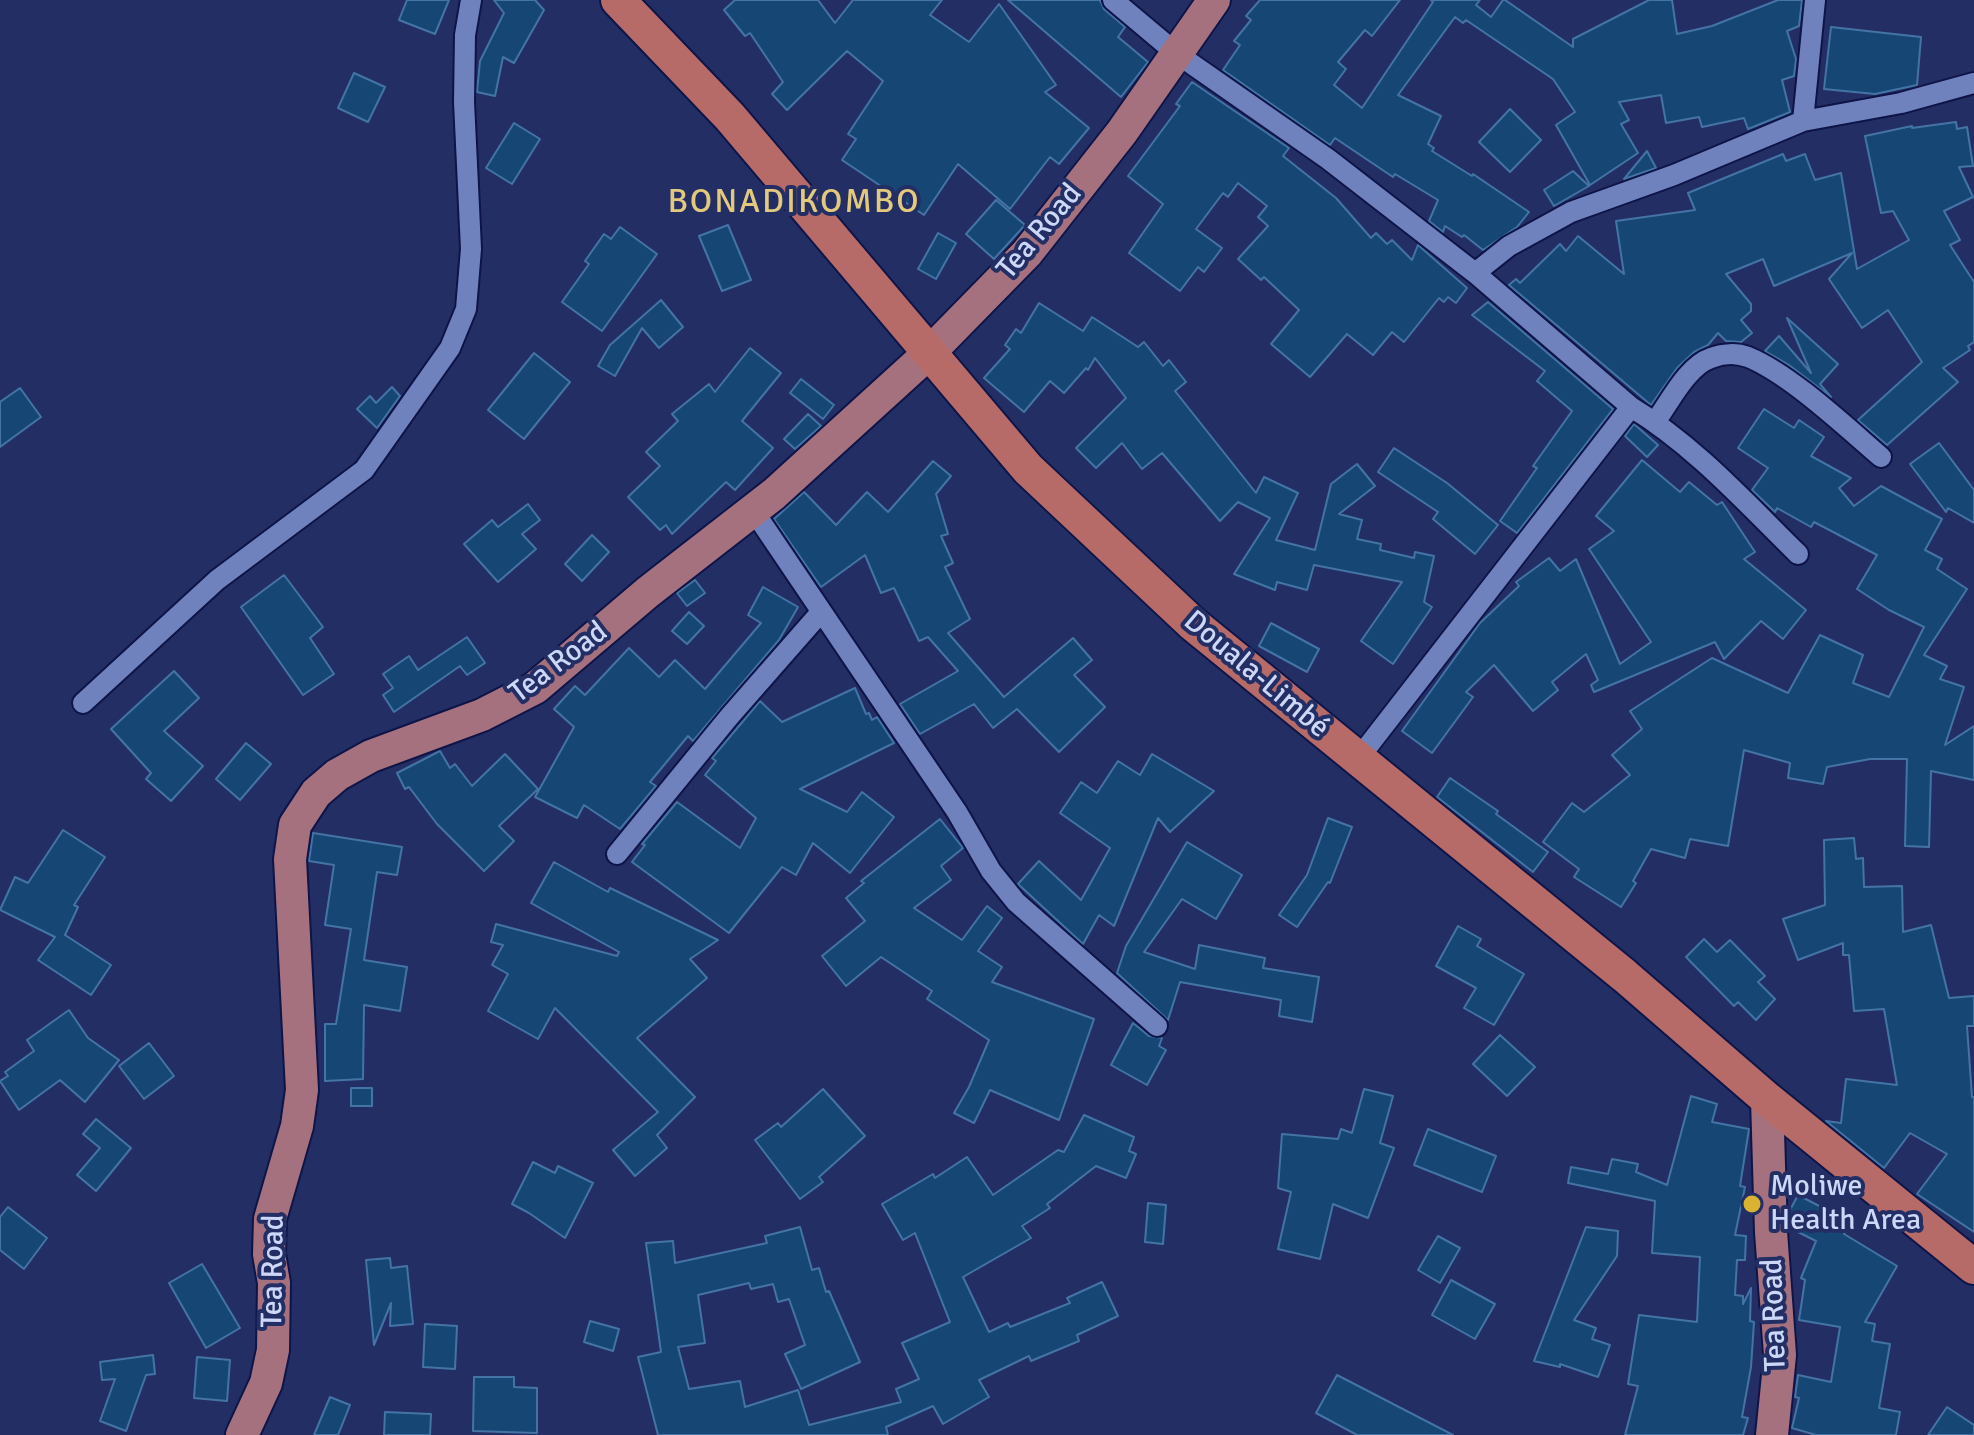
<!DOCTYPE html>
<html>
<head>
<meta charset="utf-8">
<style>
  body { margin:0 }
  canvas { display:block; background:#232f64 }
</style>
</head>
<body>
<canvas width="1974" height="1435"></canvas>
<script>
const g = document.querySelector('canvas').getContext('2d');
g.lineJoin = 'round';
function paint(path, color) { g.fillStyle = color; g.fill(path, 'evenodd'); }
function stroke(path, color, width, dash) { g.strokeStyle = color; g.lineWidth = width; g.lineCap = dash ? 'butt' : 'round'; g.setLineDash(dash || []); g.stroke(path); }
function drawText(font, color, halo, rows, align = 'center') {
  g.font = font + ' Signika,sans-serif'; g.lineWidth = 8; g.setLineDash([]); g.textBaseline = 'middle'; g.strokeStyle = halo; g.fillStyle = color; for (const [text, x, y, turn = 0] of rows) {
    g.save(); g.translate(x, y); g.rotate((+turn || 0) * Math.PI / 180); g.textAlign = isNaN(turn) ? turn : align; if (halo) g.strokeText(text, 0, 0); g.fillText(text, 0, 0); g.restore();
  }
}
const building = new Path2D(`
  M407 0H449L435 34 399 20Z
  M494 0H535L544 10 514 63 503 57 495 96 477 92 480 61 504 13Z
  M735 0H818L835 23 853 0H942L930 15 969 42 999 4 1056 85 1045 92 1089 128 1059 164 1050 157 1010 209 958 164 924 215 842 160 856 139 848 134 883 81 847 51 787 110 772 94 783 82 750 33 745 36 724 10Z
  M1008 0H1100L1104 9 1125 27 1118 37 1148 62 1121 97Z
  M1260 0H1400L1372 36 1365 30 1338 62 1346 69 1334 85 1362 108 1433 2 1431 0H1480L1476 5 1491 17 1503 0H1505L1573 47V39L1649 0H1672L1677 34 1712 26 1778 0H1802L1799 26 1787 31 1796 59 1794 76 1782 80 1790 112 1748 129 1744 118 1702 127 1699 117 1666 123 1661 95 1619 102 1629 120 1621 124 1638 153 1590 185 1556 125 1575 112 1553 79 1466 20 1463 23 1455 17 1398 95 1441 116 1428 144 1434 148 1432 151 1472 176 1473 174 1529 212 1517 227 1483 250 1464 235 1462 237 1445 226 1443 232 1429 221 1438 200 1395 174 1393 177 1335 138 1330 145 1223 70 1240 45 1234 41 1251 20 1246 16Z
  M1831 27 1921 37 1917 85 1875 94 1824 89Z
  M354 73 385 87 368 122 338 108Z
  M1192 82 1289 148 1283 156 1336 198 1371 238 1376 233 1387 244 1392 240 1412 260 1418 245 1467 288 1456 303 1448 297 1444 302 1439 298 1404 342 1392 332 1373 355 1347 334 1310 377 1271 344 1299 310 1264 277 1261 280 1238 259 1268 226 1258 217 1267 206 1238 183 1228 197 1223 193 1196 229 1222 248 1204 272 1198 267 1180 291 1129 253 1163 204 1128 176 1180 106 1176 104Z
  M1510 109 1541 140 1510 172 1479 142Z
  M1956 122 1957 129 1967 127 1973 166 1959 167 1973 197 1944 211 1960 240 1950 245 1974 282V342L1968 346 1970 350 1943 368 1958 382 1887 445 1858 420 1922 362 1888 310 1862 328 1829 279 1852 253 1774 286 1763 259 1726 274 1751 304V311L1741 320 1752 333 1741 342 1726 341 1718 333 1708 345 1694 352 1677 368 1651 405 1509 285 1516 279 1520 283 1560 244 1566 251 1578 236 1624 274 1616 221 1695 210 1688 193 1783 154 1786 161 1805 154 1815 180 1841 173 1857 269 1909 240 1893 211 1881 213 1865 136 1912 126V128Z
  M514 123 540 139 512 184 486 168Z
  M1647 151 1656 168 1624 179Z
  M1573 171 1589 186 1554 206 1544 190Z
  M996 200 1025 225 994 259 966 234Z
  M728 225 751 280 722 291 699 236Z
  M620 227 657 254 602 331 562 302 589 264 585 261 604 234 611 239Z
  M938 233 956 243 936 279 918 269Z
  M661 300 683 327 659 348 642 328 615 376 598 366 610 345Z
  M1488 302 1613 409 1517 533 1500 521 1537 468 1533 466 1572 411 1537 381 1545 371 1472 315Z
  M1039 303 1083 331 1092 317 1138 347 1144 342 1163 366 1169 360 1186 382 1175 391 1256 493 1264 477 1298 493 1276 540 1315 550 1331 484 1357 464 1375 486 1339 514 1362 520 1357 539 1381 544 1380 550 1414 558 1415 552 1434 556 1424 602 1432 607 1393 664 1361 641 1402 582 1314 565 1307 590 1277 582 1275 590 1234 574 1270 518 1238 502 1220 521 1162 453 1142 469 1122 443 1096 468 1076 448 1126 398 1095 358 1088 370 1086 368 1064 393 1050 381 1024 412 984 378 1010 349 1005 345 1016 329 1021 333Z
  M1787 318 1838 364 1820 384 1831 397 1789 365 1765 351 1779 336 1811 373Z
  M750 348 781 373 742 421 773 448 735 490 726 482 672 534 666 525 660 530 628 497 660 466 646 452 678 421 672 414 709 384 715 392Z
  M534 353 570 382 524 439 488 410Z
  M801 379 834 405 823 419 790 393Z
  M392 387 400 396 377 428 357 409 370 396 376 403Z
  M20 388 41 417 0 447V402Z
  M1764 409 1794 428 1799 420 1824 437 1811 456 1851 478 1839 488 1854 506 1881 486 1942 519 1925 550 1942 559 1937 569 1967 589 1924 655 1947 666 1940 679 1964 687 1945 745 1974 726V780L1931 771 1929 847 1905 846 1907 759H1870L1827 767 1823 784 1788 778 1790 763 1744 750 1728 846 1690 839 1685 858 1651 849 1633 881 1636 883 1621 907 1574 877 1579 869 1543 842 1572 803 1584 812 1630 775 1612 755 1642 729 1630 711 1712 658 1788 693 1820 635 1863 655 1853 683 1889 697 1924 627 1889 610 1857 589 1877 555 1814 522 1811 527 1777 508 1775 512 1752 490 1768 468 1738 448Z
  M808 414 821 426 795 449 784 439Z
  M1634 424 1658 445 1647 457 1625 436Z
  M1939 443 1974 490V523L1948 508 1946 512 1910 464Z
  M1394 448 1447 483 1498 525 1475 554 1433 519 1438 512 1378 472Z
  M1642 460 1680 492 1689 482 1717 505 1722 502 1755 552 1744 559 1806 610 1783 639 1761 621 1724 659 1715 642 1594 692 1591 685 1598 680 1586 654 1552 682 1558 690 1533 711 1494 665 1466 692 1473 697 1432 753 1402 731 1480 623 1519 586 1516 582 1549 558 1560 571 1576 559 1620 664 1651 642 1589 549 1614 531 1596 516Z
  M933 461 951 476 936 494 948 534 941 536 953 563 945 567 970 619 948 633 1004 697 1073 638 1092 660 1074 675 1105 707 1059 752 1017 709 993 728 974 704 920 734 900 704 958 671 928 637 919 641 894 588 881 593 865 555 821 587 774 519 804 492 836 525 867 492 888 512Z
  M528 504 540 520 522 534 536 549 498 582 464 544 492 520 498 527Z
  M592 535 609 552 582 581 565 564Z
  M284 575 323 627 310 638 334 674 303 695 241 607Z
  M695 580 705 593 687 606 677 593Z
  M763 587 798 607 779 640 693 741 688 736 650 782 656 786 620 829 584 805 577 818 535 797 574 727 554 709 575 686 585 695 629 648 659 677 675 660 705 689 761 623 748 615Z
  M689 612 704 626 687 644 672 631Z
  M1271 623 1319 649 1307 672 1259 646Z
  M467 637 485 663 467 675 460 666 394 712 383 695 393 688 383 674 409 656 418 670Z
  M174 671 199 698 164 731 203 766 171 801 146 779 151 773 111 729Z
  M855 688 866 714 869 713 872 720 877 717 894 743 800 789 847 812 862 792 894 817 850 873 813 843 796 875 782 867 729 933 632 862 645 845 642 844 677 802 740 848 756 818 705 775 716 761 712 758 760 701 782 722Z
  M246 743 271 764 240 800 216 779Z
  M440 751 450 768 455 764 472 786 505 754 538 789 499 826 514 841 484 871 437 824 409 787 405 789 397 773Z
  M1152 754 1214 791 1170 832 1158 818 1114 926 1099 915 1083 944 1018 884 1039 861 1081 900 1110 848 1060 813 1081 782 1097 793 1118 761 1140 775Z
  M1450 778 1498 811 1496 814 1548 852 1533 872 1437 797Z
  M1328 818 1352 827 1330 883 1328 882 1297 927 1279 915 1307 875Z
  M940 819 963 848 941 866 951 880 914 908 962 940 987 906 1002 918 978 951 1002 967 992 982 1094 1019 1059 1120 990 1090 974 1123 954 1113 969 1087 989 1040 927 999 932 991 881 957 846 986 822 956 865 921 846 898 864 883 861 881Z
  M63 830 105 857 74 905 78 907 65 935 111 965 91 995 38 960 55 937 0 910 15 877 28 883Z
  M313 833 402 847 397 875 377 872 364 960 407 967 400 1011 364 1005 363 1079 325 1081V1024H336L351 929 325 925 334 865 309 861Z
  M1854 838 1856 859 1863 858 1864 887 1902 886 1903 932 1931 925 1949 998 1974 996V1026H1967L1972 1097H1974V1232L1917 1194 1947 1154 1910 1133 1884 1168 1826 1121 1841 1123 1846 1079 1897 1085 1884 1009 1854 1011 1849 955H1843V943L1798 960 1783 919 1825 905 1824 840Z
  M1187 842 1242 875 1216 919 1182 899 1144 952 1195 969 1199 945 1265 958 1263 968 1319 977 1312 1022 1279 1016 1281 1000 1180 982 1168 1020 1117 973 1126 946Z
  M554 862 608 892 610 888 718 940 690 959 707 978 637 1038 695 1097 657 1135 667 1148 635 1176 613 1150 658 1112 555 1008 538 1039 488 1011 508 974 492 965 503 945 491 942 496 924 617 956 619 952 531 903Z
  M1458 926 1481 939 1477 946 1524 974 1494 1025 1464 1008 1476 988 1436 966Z
  M1704 939 1717 952 1730 940 1765 976 1758 982 1775 999 1756 1020 1738 1002 1734 1006 1686 957Z
  M69 1010 88 1038 119 1060 85 1102 60 1080 19 1110 0 1081 8 1076 5 1072 34 1051 27 1040Z
  M1133 1023 1149 1036 1162 1038 1159 1046 1166 1050 1147 1085 1111 1065Z
  M1500 1035 1535 1067 1507 1096 1473 1064Z
  M149 1043 174 1076 144 1099 119 1066Z
  M351 1088H372V1106H351Z
  M823 1089 865 1136 819 1177 823 1182 800 1199 755 1140 778 1123 781 1127Z
  M1364 1089 1393 1096 1380 1143 1394 1148 1368 1218 1333 1204 1320 1259 1278 1249 1291 1192 1278 1188 1282 1134 1338 1139 1341 1129 1352 1133Z
  M1691 1096 1717 1104 1712 1122 1749 1129 1740 1186 1745 1187 1735 1235 1746 1236 1745 1260H1737L1735 1295 1743 1296V1304L1751 1288 1750 1321 1754 1322 1751 1367 1742 1417 1748 1418 1743 1435H1625L1638 1386 1628 1384 1639 1315 1697 1322 1700 1257 1652 1253 1655 1201 1568 1183 1571 1167 1608 1174 1612 1159 1638 1164 1636 1172 1667 1185Z
  M1084 1115 1134 1137 1129 1151 1136 1154 1126 1178 1096 1166 1047 1204 1050 1208 1022 1226 1031 1238 963 1277 989 1332 1008 1323 1010 1327 1070 1303 1067 1298 1102 1282 1118 1316 1077 1335 1079 1341 1031 1361 1029 1356 979 1380 989 1397 943 1424 933 1406 886 1427 888 1435H658L638 1357 661 1352 646 1243 673 1241 675 1263 767 1243 765 1236 800 1227 812 1270 819 1268 826 1292 829 1291 860 1362 801 1389 785 1354 805 1345 789 1299 778 1302 773 1284 751 1289 749 1283 698 1295 705 1343 678 1347 689 1389 740 1381 745 1407 798 1390 809 1425 901 1402 896 1389 919 1379 902 1343 950 1322 915 1233 903 1240 882 1204 933 1174 935 1178 967 1157 993 1195 1058 1150 1064 1152Z
  M96 1119 131 1148 96 1191 77 1175 100 1148 83 1134Z
  M1428 1129 1496 1156 1482 1192 1414 1165Z
  M533 1162 555 1173 558 1166 593 1183 565 1238 529 1213 512 1204Z
  M1798 1195 1850 1222 1844 1234 1897 1266 1865 1322 1875 1324 1872 1341 1890 1344 1879 1408 1900 1412 1896 1435H1816L1792 1428 1799 1398 1795 1397 1798 1375 1831 1382 1840 1327 1799 1320 1805 1280 1801 1278 1816 1241 1790 1228 1789 1212Z
  M1148 1203 1166 1205 1163 1244 1145 1242Z
  M8 1207 47 1238 24 1269 0 1250V1217Z
  M1586 1227 1618 1231 1617 1256 1574 1320 1596 1328 1592 1339 1610 1345 1598 1377 1560 1364V1367L1534 1361Z
  M1438 1236 1460 1248 1440 1283 1418 1270Z
  M390 1258 391 1268 407 1266 413 1324 390 1326 391 1303 374 1345 366 1260Z
  M202 1264 240 1328 206 1348 169 1283Z
  M1451 1280 1495 1304 1475 1339 1432 1315Z
  M590 1321 619 1329 613 1351 584 1342Z
  M425 1324 457 1326 455 1369 423 1367Z
  M153 1355 155 1374 146 1375 126 1431 100 1421 115 1379 102 1380 100 1362Z
  M197 1357 230 1360 227 1401 194 1398Z
  M1337 1375 1453 1435H1357L1316 1413Z
  M474 1377H514V1387L537 1388V1433L473 1431Z
  M330 1397 350 1405 338 1435H314Z
  M1947 1407 1974 1425V1435H1928Z
  M385 1412 431 1414 430 1435H384Z`);
const minor = new Path2D(`
  M1113 0 1176 53 1328 159 1475 273 1509 246 1571 212 1674 175 1803 121 1901 103 1974 83
  M1803 121 1815 0
  M1475 273 1631 407C1695 446 1745 502 1798 554
  M1655 422C1670 402 1687 366 1711 358 1723 353 1737 353 1748 357 1790 374 1846 427 1881 457
  M753 510 957 812 991 871 1016 902 1157 1026
  M83 703 217 580 364 470 450 348 466 309 471 249 464 102 465 35 471 0
  M1358 759 1631 407
  M617 854 729 717 821 612`);
const primary = new Path2D(`
  M1767 1099 1771 1232 1780 1355 1772 1435
  M242 1435 266 1383 273 1350 274 1283 269 1254 270 1219 297 1126 302 1090 290 859 295 825 316 793 337 775 371 756 482 715 535 688 648 592 774 494 929 353 1027 253 1122 132 1214 0`);
const trunk = new Path2D(`
  M618 0 730 117 1028 469 1193 624 1625 976 1767 1099 1974 1267`);
const markers = [
  [1752,1204,10,"#dab333"]
];
const streetNames = [
  ["Tea Road",1040,232,-50],
  ["Tea Road",559,663,-37],
  ["Douala-Limbé",1256,675,40],
  ["Tea Road",274,1271,-89],
  ["Tea Road",1775,1315,-92]
];
const poiNames = [
  ["Moliwe",1770,1187],
  ["Health Area",1770,1221]
];
const quarterNames = [
  ["BONADIKOMBO",794,203]
];
paint(building, '#164674');
stroke(building, '#4473a5', 2);
stroke(minor, '#0e1447', 24);
stroke(primary, '#0e1447', 36);
stroke(trunk, '#0e1447', 38);
stroke(minor, '#7082be', 20);
stroke(primary, '#a5717e', 32);
stroke(trunk, '#b76b69', 34);
for (const [x, y, r, color] of markers) { const dot = new Path2D(); dot.arc(x, y, r, 0, 2 * Math.PI); g.fillStyle = color; g.fill(dot); stroke(dot, '#232f64', 3); }
drawText('30px', '#cdd7f8', '#232f64', streetNames);
drawText('30px', '#cdd7f8', '#232f64', poiNames, 'left');
g.letterSpacing = '2px';
drawText('34px', '#e3c97d', '#232f64', quarterNames);
g.letterSpacing = '0px';
</script>
</body>
</html>
